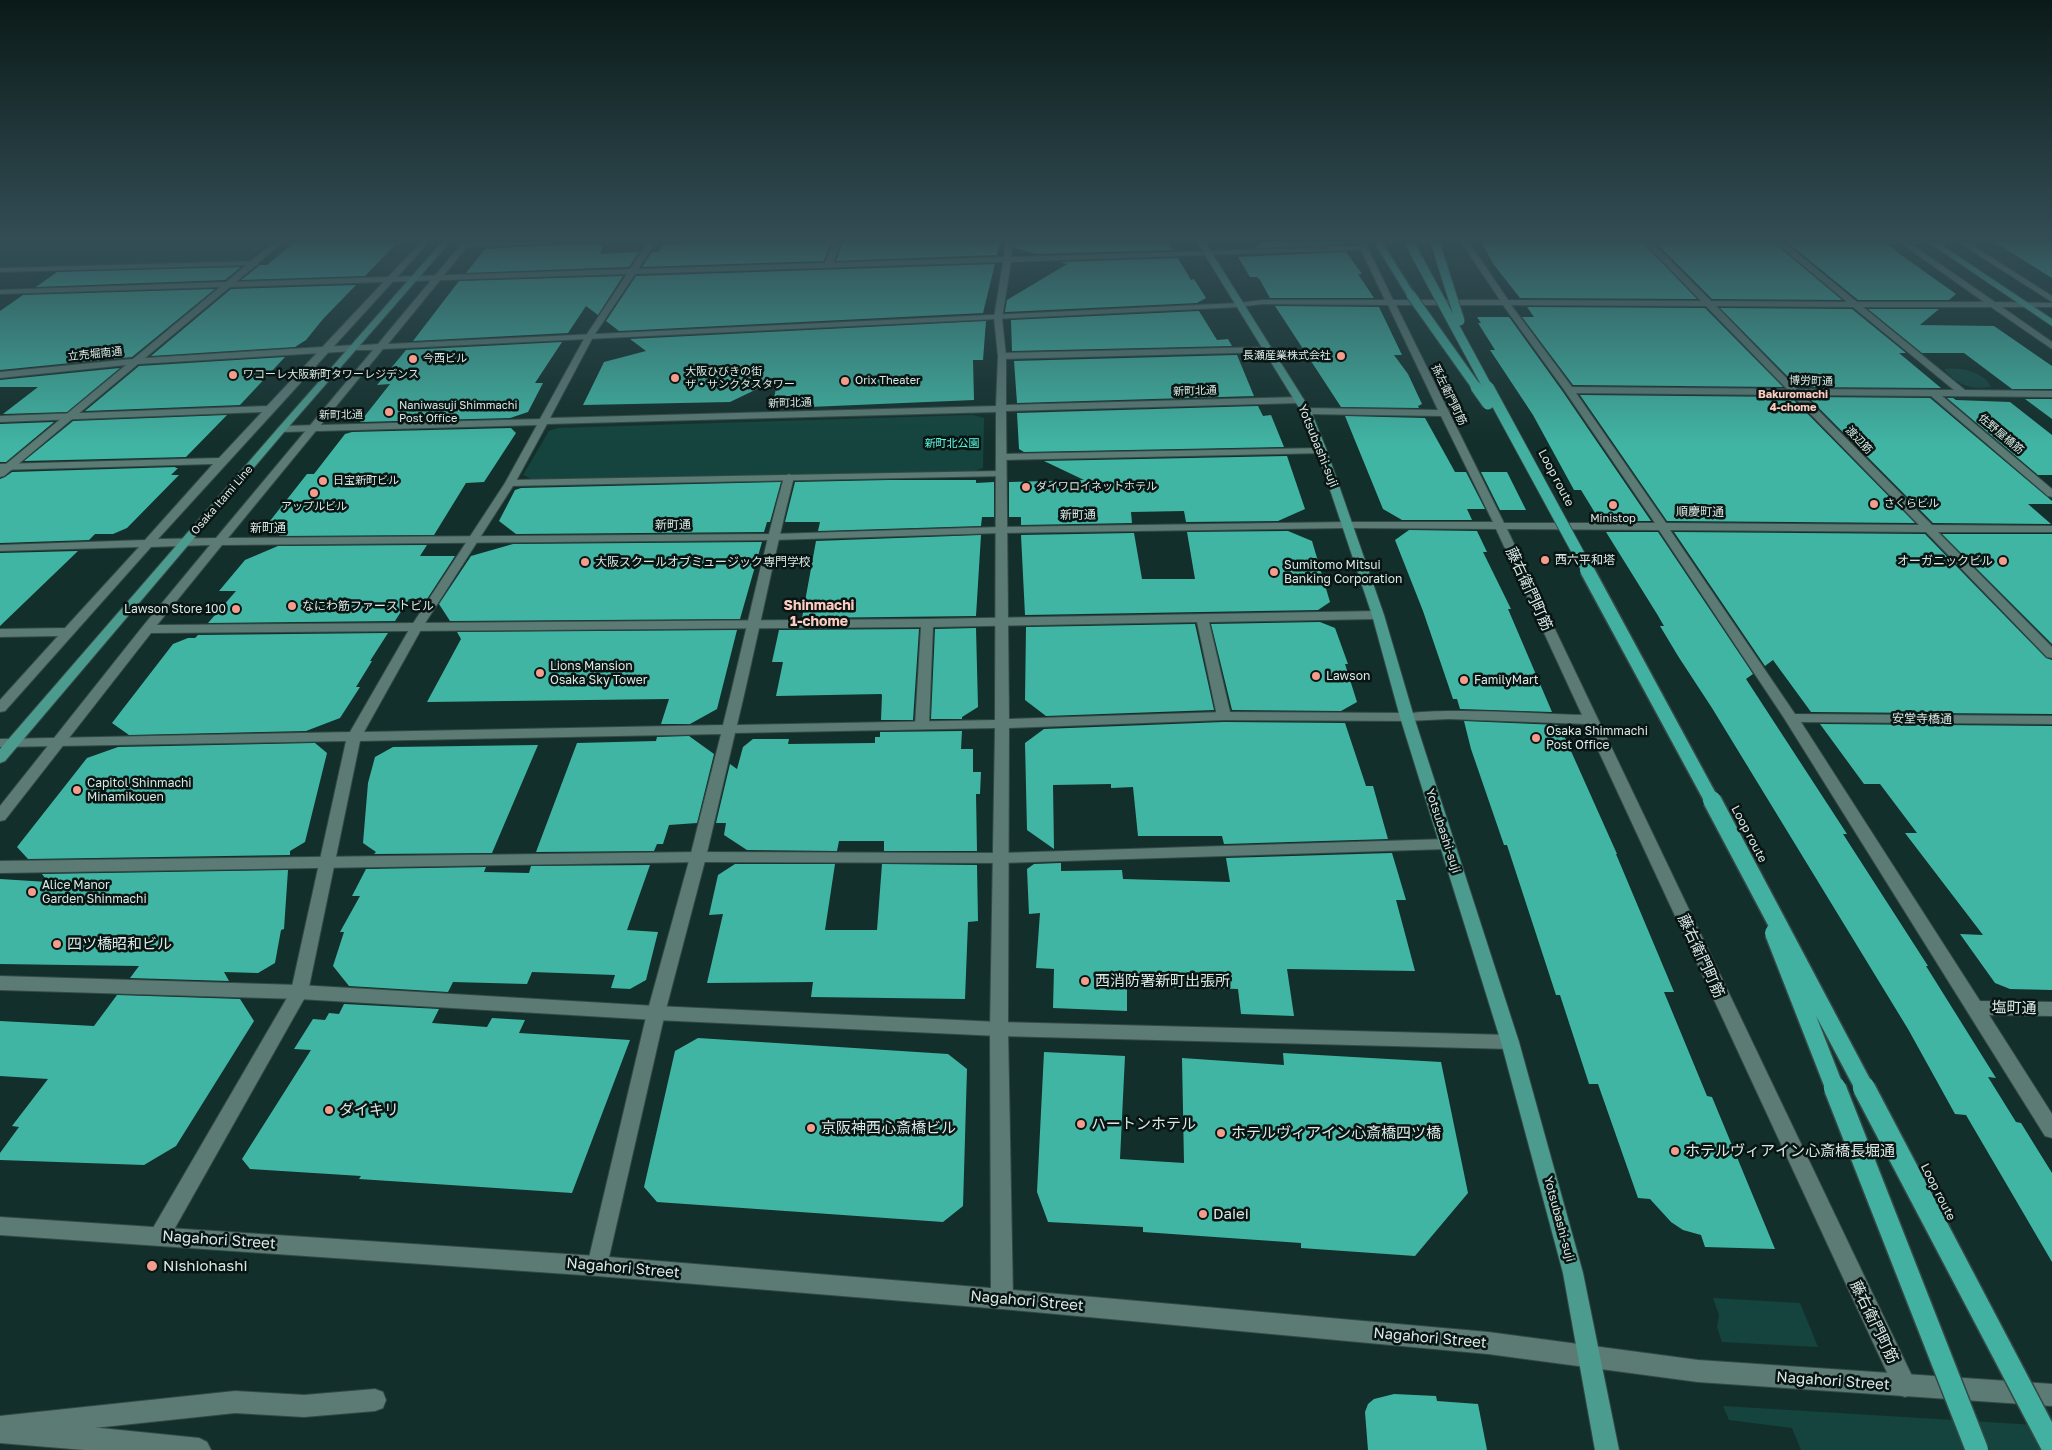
<!DOCTYPE html>
<html>
<head>
<meta charset="utf-8">
<style>
  body { margin:0 }
  canvas { display:block; background:#122f2b }
</style>
</head>
<body>
<canvas width="2052" height="1450"></canvas>
<script>
const g = document.querySelector('canvas').getContext('2d');
g.lineJoin = 'round';
function paint(path, color) { g.fillStyle = color; g.fill(path, 'evenodd'); }
function stroke(path, color, width, dash) { g.strokeStyle = color; g.lineWidth = width; g.lineCap = dash ? 'butt' : 'round'; g.setLineDash(dash || []); g.stroke(path); }
function drawText(font, color, halo, rows, align = 'center') {
  g.font = font + ' "Golos Text","Noto Sans JP",sans-serif'; g.lineWidth = 5; g.setLineDash([]); g.textBaseline = 'middle'; g.strokeStyle = halo; g.fillStyle = color; for (const [text, x, y, turn = 0] of rows) {
    g.save(); g.translate(x, y); g.rotate((+turn || 0) * Math.PI / 180); g.textAlign = isNaN(turn) ? turn : align; if (halo) g.strokeText(text, 0, 0); g.fillText(text, 0, 0); g.restore();
  }
}
const green = new Path2D(`
  M0 242H268L247 259 237 262 0 269Z
  M1944 369C1959 367 1984 371 1991 387 1970 390 1957 385 1944 369Z
  M973 415 984 418 983 468 974 471 532 479 523 475 549 431 558 428Z
  M1713 1298 1800 1303 1818 1347 1722 1342 1717 1327 1719 1315Z
  M1723 1406 2052 1426V1450H1801L1792 1428 1729 1420Z`);
const building = new Path2D(`
  M295 242H398L365 276 241 280 260 265H267Z
  M742 242H831L824 261 642 267 652 252H659L662 245Z
  M843 242H1000L997 255 836 261Z
  M1016 242H1168L1173 250 1036 254 1015 248Z
  M1264 242H1338L1340 245 1255 248Z
  M1481 242H1642L1697 299 1520 298 1494 265Z
  M1655 242H1773L1842 300 1712 299Z
  M1787 242H1883L1956 294 1949 300H1858Z
  M1994 242H2052V278Z
  M551 245H604L600 254 639 252 629 267 466 273 485 249Z
  M1346 252 1362 274H1358L1374 298H1270L1260 280 1257 277H1250L1238 257Z
  M1178 258 1191 280 1194 279 1206 298 1197 303 1005 312 1007 300 1067 264 1060 262Z
  M995 264 983 313 619 331 606 321 636 276Z
  M241 267 225 280 36 287 57 272Z
  M623 276 598 315 586 306 568 333 413 341 459 281Z
  M356 285 323 319 306 340 295 347 151 356 231 289Z
  M215 289 132 357 0 370V311L23 295Z
  M1275 306 1379 307 1402 355H1394L1408 374 1422 404 1418 406 1419 408 1341 407Z
  M1527 307 1705 308 1783 387 1573 385 1522 317H1534Z
  M1720 308 1852 309 1906 353H1899L1941 388 1798 387Z
  M1868 309H1939L1920 325 1994 326 2052 366V389H2012L1964 353H1922Z
  M1199 311 1217 340 1228 339 1232 346 1012 351 1011 320Z
  M1477 317H1509L1563 392 1651 521H1600L1581 490H1574L1533 415 1490 350H1495L1478 323H1481Z
  M986 321 983 360H973L974 400 809 407 805 402 773 403 778 379 730 402 583 405 604 362 646 351 630 339Z
  M562 342 535 383H543L528 412 510 418 360 422 390 384 377 385 406 350Z
  M1237 355 1254 396 1017 403 1014 361Z
  M285 357 240 405 85 411 139 366Z
  M120 368 67 412 3 414 38 387H0V380Z
  M1580 395 1791 397 1915 523 1667 521Z
  M1808 397 1930 398 2052 501V504H2028L2051 524 1933 523Z
  M1947 398H1953L1956 400 2010 402 2052 435V475H2038Z
  M2025 399H2052V419Z
  M1258 406 1263 416 1271 415 1284 447 1024 452 1019 449 1017 413Z
  M227 415 186 457 24 461 73 421Z
  M1345 416 1425 418 1455 472H1466L1485 509H1467L1472 520H1402L1383 509Z
  M54 422 6 462H0V424Z
  M511 428 516 433 484 482 466 483 434 535 280 536 266 526 307 474H314L345 434 352 432Z
  M1287 456 1305 509 1278 521 1186 522 1184 511 1131 512 1132 523 1021 525V517H1009V482L1084 480 1044 461Z
  M176 467 175 468H178L171 475H179L127 528 113 534H95L89 540 0 543V479L5 477 12 472Z
  M1481 472H1507L1526 510H1500Z
  M889 480H976V483L994 482V517H982L981 526 818 531 820 522H785L795 482Z
  M781 482 770 522H767L764 532 516 534 499 521 515 490 521 488Z
  M1409 530 1477 531 1487 552H1483L1511 609H1508L1552 712 1460 709 1457 699H1453L1423 611 1395 540Z
  M1288 531 1312 541 1330 602 1318 610 1025 615 1021 535 1134 533 1142 579H1195L1187 532Z
  M1606 532H1658L1753 674 1746 679 1847 834H1843L1928 966H1926L1996 1078 1988 1077 2016 1122 2021 1123 2052 1173V1262L1966 1115 1955 1114 1908 1029 1712 708 1678 656 1660 626H1664L1657 614Z
  M1674 532 1925 534 2046 658 2052 660V714L1811 712 1773 660 1765 666Z
  M1942 534H2052V644Z
  M981 535 976 616 802 618 816 541Z
  M762 542 740 619 450 621 439 604 471 556 513 544Z
  M427 545 420 556H455L427 599H409L395 621 208 623 236 591H219L245 560 278 546Z
  M78 551 0 626V553Z
  M1320 622 1335 628 1348 664H1345L1357 702 1341 711 1232 710 1211 624Z
  M1195 624 1214 710 1046 716 1025 700 1026 627Z
  M976 628 978 707 962 717V719H931L935 629Z
  M919 629 913 720H881L882 695 881 694 776 696 783 662H772L779 630Z
  M737 630 717 709 690 724H661L669 699 427 702 461 639 457 632Z
  M388 633 370 661H372L356 687H360L340 718 306 731 129 735 112 723 173 644 188 638H195L198 635Z
  M1464 721 1558 725 1562 731 1617 854H1616L1674 992H1664L1707 1096 1712 1097 1775 1249 1705 1247 1701 1235 1683 1230 1671 1222 1650 1199 1638 1198 1598 1084H1589L1560 995H1556L1507 845H1504L1471 749Z
  M1224 722 1345 723 1366 786H1373L1388 839 1224 844 1222 836H1138L1133 787 1111 788V784L1053 785 1054 849 1027 830 1025 743 1044 729Z
  M1820 724 2052 726V990L2010 989 1995 983 1960 934 1983 935 1905 833H1917L1880 784H1864Z
  M962 731 961 749H973V772H981L980 794H976L977 851H884V841H839L837 851 747 850 724 835 726 823H716L730 764 737 769 743 747 753 739H789L788 744 875 743V737H880V732Z
  M689 736 714 754 697 823 669 825 663 844H657L654 851 536 852 577 743 656 741 657 737Z
  M315 743 327 753 305 842 290 851V855L28 859 17 847 87 758 118 747Z
  M538 745 492 853 374 854 376 852 363 843 368 783 375 757 393 747Z
  M1392 853 1406 900H1396L1415 971 1287 969 1294 1016 1241 1014 1238 989 1127 986V1011L1053 1008 1054 969 1036 968 1040 913 1029 914 1027 869 1034 864 1061 863V871L1122 870 1123 879 1230 882 1226 858Z
  M735 864H835L825 930H877L882 864 977 865 978 921 968 922 965 999 811 997 813 982 707 983 723 914 709 915 718 875Z
  M650 865 627 930 658 932 646 980 630 989 611 988 615 975 532 972 527 984 453 982 448 992 349 986 333 966 344 932H340L360 896H352L366 869 486 867 484 872 529 873 531 866Z
  M288 870 284 929 281 930 275 963 258 973 224 972 229 981 130 978 139 966 0 964V879L48 882 42 874Z
  M117 995 240 999 254 1021 176 1146 144 1165 0 1160V1153L19 1127 12 1126 48 1079 0 1076V1021L94 1026Z
  M344 1004 439 1009 432 1023 487 1027 492 1018 525 1020 519 1033 630 1040 572 1193 359 1179 361 1176 250 1169 242 1159 311 1050 294 1049 313 1019 325 1020 329 1013 339 1014Z
  M698 1038 948 1054 967 1069 963 1206 943 1222 657 1202 644 1187 675 1051Z
  M1044 1052 1125 1056 1120 1159 1184 1163 1182 1058 1284 1065 1283 1053 1441 1062 1468 1193 1415 1256 1301 1248V1243L1143 1232V1227L1048 1222 1037 1192Z
  M1394 1394 1436 1396 1437 1401 1478 1404 1487 1450H1368L1365 1412 1368 1404 1374 1399Z`);
const service = new Path2D(`
  M375 1389 383 1392 386 1400 383 1408 375 1411 304 1417 235 1413 0 1438V1416L235 1391 304 1395Z`);
const minor = new Path2D(`
  M421 242H429L158 539 216 538 373 350H351V346L378 344 463 242H554L550 244 467 247 388 344 1239 303 1262 300H1385L1361 250 1207 255 1203 253 1207 251 1359 246 1357 242H1365L1393 300H1500L1461 242H1469L1508 300 1701 301 1644 242H1652L1711 301 1847 302 1775 242H1784L1857 302H1984L1899 242H1908L1995 302 2052 303V307H2002L2052 342V349L1991 307H1863L1965 390 2052 391V397L1942 396 2052 489V497L2048 496 1931 396 1803 395 1932 525 2052 526V532H1938L2052 647V658L2047 657 1926 532 1670 530 1795 714 2052 716V724L1801 722 1980 1001 2052 1002V1016L1989 1015 2052 1114V1138L2045 1136 1784 718 1659 530 1507 529 1913 1378 1916 1386 1913 1394 1905 1397 1897 1394 1586 724 1449 719 1407 721 1400 717C1409 705 1559 715 1582 715L1496 529 1347 528 1000 533 773 540 222 545 157 625 927 619 1378 611 1384 615 1378 619 1209 622 1231 716 1224 720 1217 716 1197 622 933 627 929 725 927 728H917L915 725 921 627 151 633 5 820 0 821V806L143 626 210 545 151 547 5 711 0 712V700L58 636 0 637V629L65 628 139 547 0 551V545L145 540 213 464 0 470V464L219 458 262 412 0 422V416L267 406ZM1262 304 1388 305 1438 410 1306 408 1301 411 1306 414 1441 416 1493 522H1347L1000 527 773 534 228 538 383 349 1239 307ZM1396 305H1503L1565 391 1655 523H1504ZM1511 305 1706 306 1787 389 1572 387ZM1716 306 1853 307 1954 390 1797 389ZM1576 393 1792 395 1919 525 1666 523Z
  M833 242H841L832 266 825 268 824 266Z
  M1958 242H1967L2052 296V302Z
  M258 261V265H255L0 272V268Z
  M1268 347 1272 350 1271 352 1002 359 998 356 1002 353Z
  M1322 448 1327 451 1326 453 1001 460 996 457 1001 454Z
  M1000 471 1005 474 1004 476 510 486 505 483 510 480Z
  M1447 839 1452 840 1455 844 1452 848 1447 849 1001 863 698 862 0 873V861L698 852 1001 853Z
  M0 976 299 985 656 1006 999 1022 1510 1035 1516 1037 1519 1042 1516 1047 1510 1049 999 1036 656 1020 299 999 0 990Z`);
const tertiary = new Path2D(`
  M274 242H283L236 282 630 269 648 242H656L638 269 1004 257 1006 242H1014L1011 257 1210 251 1211 253 1207 255 1011 262 1002 318 1006 356V405L1299 397 1304 400 1299 403 1006 411 1009 719 1224 712 1407 713 1414 717 1407 721 1224 720 1009 728 1008 1029 1013 1299 1010 1306 1002 1309 994 1306 991 1299 990 1029 995 728 735 733 706 857 665 1013 607 1266 604 1273 597 1276 590 1273 587 1266 647 1013 690 857 721 734 360 741 308 992 167 1242 160 1245 153 1242 150 1235 153 1228 291 991 346 741 0 747V739L350 732 410 628 505 483 537 425 282 432 277 429 282 426 540 419 585 337 627 274 230 287 145 358 354 345 358 348 354 351 138 364 4 476 0 477V469L126 365 0 378V372L133 359 220 287 0 294V290L226 282ZM1003 262 994 318 998 356 996 406 550 418 593 337 635 274ZM996 412 995 720 737 725C757 642 773 559 794 477L789 474 784 477C761 559 744 642 723 725L364 732 422 628 515 483 547 424Z`);
const secondary = new Path2D(`
  M0 1217 597 1256 1002 1289 1488 1332 1698 1360 2052 1384V1406L1698 1382 1488 1354 1002 1309 597 1276 0 1235Z
  M0 1421 51 1423 199 1438 207 1442 211 1450H85L0 1443Z`);
const primary = new Path2D(`
  M442 242H450L285 431 5 761 0 763V749L279 427Z
  M1197 242H1205L1311 411 1327 451 1384 615 1414 717 1519 1042 1583 1273 1619 1450H1595L1563 1273 1501 1042 1400 717 1372 615 1317 451 1301 411Z`);
const trunk = new Path2D(`
  M1928 242H1937L2052 319V326Z`);
const motorway = new Path2D(`
  M1374 242H1382L1415 295 1414 297H1408Z`);
const motorwayBridgeFar4 = new Path2D(`
  M1409 242 1488 388
  M1435 242 1460 321
  M1411 295 1477 388`);
const motorwayBridgeFar3 = new Path2D(`
  M1476 387 1488 404
  M1488 387 1588 571`);
const motorwayBridgeFar2 = new Path2D(`
  M1587 570 1712 801`);
const motorwayBridgeFar1 = new Path2D(`
  M1712 800 1865 1089
  M1774 933 1835 1089`);
const motorwayBridge = new Path2D(`
  M1835 1088 1977 1450
  M1864 1088 2052 1446`);
const markers = [
  [1341,356,5,"#f49d8c"],
  [413,359,5,"#f49d8c"],
  [233,375,5,"#f49d8c"],
  [675,378,5,"#f49d8c"],
  [845,381,5,"#f49d8c"],
  [389,412,5,"#f49d8c"],
  [323,481,5,"#f49d8c"],
  [1026,487,5,"#f49d8c"],
  [314,493,5,"#f49d8c"],
  [1874,504,5,"#f49d8c"],
  [1613,505,5,"#f49d8c"],
  [1545,560,5,"#f49d8c"],
  [2003,561,5,"#f49d8c"],
  [585,562,5,"#f49d8c"],
  [1274,572,5,"#f49d8c"],
  [292,606,5,"#f49d8c"],
  [236,609,5,"#f49d8c"],
  [540,673,5,"#f49d8c"],
  [1316,676,5,"#f49d8c"],
  [1464,680,5,"#f49d8c"],
  [1536,738,5,"#f49d8c"],
  [77,790,5,"#f49d8c"],
  [32,892,5,"#f49d8c"],
  [57,944,5,"#f49d8c"],
  [1085,981,5,"#f49d8c"],
  [329,1110,5,"#f49d8c"],
  [1081,1124,5,"#f49d8c"],
  [811,1128,5,"#f49d8c"],
  [1221,1133,5,"#f49d8c"],
  [1675,1151,5,"#f49d8c"],
  [1203,1214,5,"#f49d8c"],
  [152,1266,6,"#f49d8c"]
];
const farStreetnames = [
  ["立売堀南通",95,354,-6],
  ["博労町通",1811,381,1],
  ["新町北通",1195,391,-2],
  ["孫左衛門町筋",1449,395,64],
  ["新町北通",790,403,-2],
  ["新町北通",341,415,-1],
  ["佐野屋橋筋",2001,434,40],
  ["渡辺筋",1859,440,46],
  ["Osaka Itami Line",222,500,-49]
];
const farPoinames = [
  ["長瀬産業株式会社",1331,356,"right"],
  ["今西ビル",423,359],
  ["大阪ひびきの街",685,372],
  ["ザ・サンクタスタワー",685,385],
  ["ワコーレ大阪新町タワーレジデンス",243,375],
  ["Orix Theater",855,381],
  ["Naniwasuji Shimmachi",399,406],
  ["Post Office",399,419],
  ["日宝新町ビル",333,481],
  ["ダイワロイネットホテル",1036,487],
  ["さくらビル",1884,504],
  ["アップルビル",314,507,"center"],
  ["Ministop",1613,519,"center"]
];
const farNeighbourhoodnames = [
  ["Bakuromachi",1793,395],
  ["4-chome",1793,408]
];
const farParknames = [
  ["新町北公園",952,444]
];
const streetNames = [
  ["Yotsubashi-suji",1318,446,68],
  ["Loop route",1556,478,62],
  ["順慶町通",1700,512,1],
  ["新町通",1078,515,-1],
  ["新町通",673,525,-1],
  ["新町通",268,528],
  ["安堂寺橋通",1922,719,1],
  ["Yotsubashi-suji",1443,831,72],
  ["Loop route",1749,834,62],
  ["Loop route",1938,1192,63],
  ["Yotsubashi-suji",1559,1219,75]
];
const poiNames = [
  ["西六平和塔",1555,560],
  ["オーガニックビル",1993,561,"right"],
  ["大阪スクールオブミュージック専門学校",595,562],
  ["Sumitomo Mitsui",1284,565],
  ["Banking Corporation",1284,579],
  ["なにわ筋ファーストビル",302,606],
  ["Lawson Store 100",226,609,"right"],
  ["Lions Mansion",550,666],
  ["Osaka Sky Tower",550,680],
  ["Lawson",1326,676],
  ["FamilyMart",1474,680],
  ["Osaka Shimmachi",1546,731],
  ["Post Office",1546,745],
  ["Capitol Shinmachi",87,783],
  ["Minamikouen",87,797],
  ["Alice Manor",42,885],
  ["Garden Shinmachi",42,899]
];
const neighbourhoodNames = [
  ["Shinmachi",819,606],
  ["1-chome",819,622]
];
const nearStreetnames = [
  ["藤右衛門町筋",1529,589,65],
  ["藤右衛門町筋",1701,956,65],
  ["塩町通",2014,1008,1],
  ["Nagahori Street",219,1240,4],
  ["Nagahori Street",623,1268,5],
  ["Nagahori Street",1027,1301,5],
  ["藤右衛門町筋",1874,1322,64],
  ["Nagahori Street",1430,1338,5],
  ["Nagahori Street",1833,1381,4]
];
const nearPoinames = [
  ["四ツ橋昭和ビル",67,944],
  ["西消防署新町出張所",1095,981],
  ["ダイキリ",339,1110],
  ["ハートンホテル",1091,1124],
  ["京阪神西心斎橋ビル",821,1128],
  ["ホテルヴィアイン心斎橋四ツ橋",1231,1133],
  ["ホテルヴィアイン心斎橋長堀通",1685,1151],
  ["Daiei",1213,1214],
  ["Nishiohashi",163,1266]
];
paint(green, '#14443d');
paint(building, '#41b5a4');
stroke(service, '#344946', 2);
stroke(minor, '#344946', 2);
stroke(tertiary, '#344946', 2);
stroke(secondary, '#344946', 2);
stroke(primary, '#344946', 2);
stroke(trunk, '#344946', 2);
stroke(motorway, '#344946', 3);
paint(service, '#5c7b75');
paint(minor, '#5c7b75');
paint(tertiary, '#5c7b75');
paint(secondary, '#5c7b75');
paint(primary, '#4c9b8f');
paint(trunk, '#47a698');
paint(motorway, '#42b1a1');
stroke(motorwayBridgeFar4, '#344946', 11, []);
stroke(motorwayBridgeFar3, '#344946', 13, []);
stroke(motorwayBridgeFar2, '#344946', 17, []);
stroke(motorwayBridgeFar1, '#344946', 21, []);
stroke(motorwayBridge, '#344946', 25, []);
stroke(motorwayBridgeFar4, '#42b1a1', 9);
stroke(motorwayBridgeFar3, '#42b1a1', 11);
stroke(motorwayBridgeFar2, '#42b1a1', 14);
stroke(motorwayBridgeFar1, '#42b1a1', 18);
stroke(motorwayBridge, '#42b1a1', 22);
const sky = g.createLinearGradient(0, 0, 0, 445);
sky.addColorStop(0, '#0a1a18');
sky.addColorStop(0.54, '#334d55');
sky.addColorStop(1, '#334d5500');
g.fillStyle = sky;
g.fillRect(0, 0, 2052, 445);
for (const [x, y, r, color] of markers) { const dot = new Path2D(); dot.arc(x, y, r, 0, 2 * Math.PI); g.fillStyle = color; g.fill(dot); stroke(dot, '#091513', 2); }
drawText('11px', '#d9e9e6', '#091513', farStreetnames);
drawText('11px', '#d9e9e6', '#091513', farPoinames, 'left');
drawText('bold 11px', '#fecbc1', '#091513', farNeighbourhoodnames);
drawText('11px', '#5efce5', '#091513', farParknames);
drawText('12px', '#d9e9e6', '#091513', streetNames);
drawText('12px', '#d9e9e6', '#091513', poiNames, 'left');
drawText('bold 14px', '#fecbc1', '#091513', neighbourhoodNames);
drawText('15px', '#d9e9e6', '#091513', nearStreetnames);
drawText('15px', '#d9e9e6', '#091513', nearPoinames, 'left');
</script>
</body>
</html>
